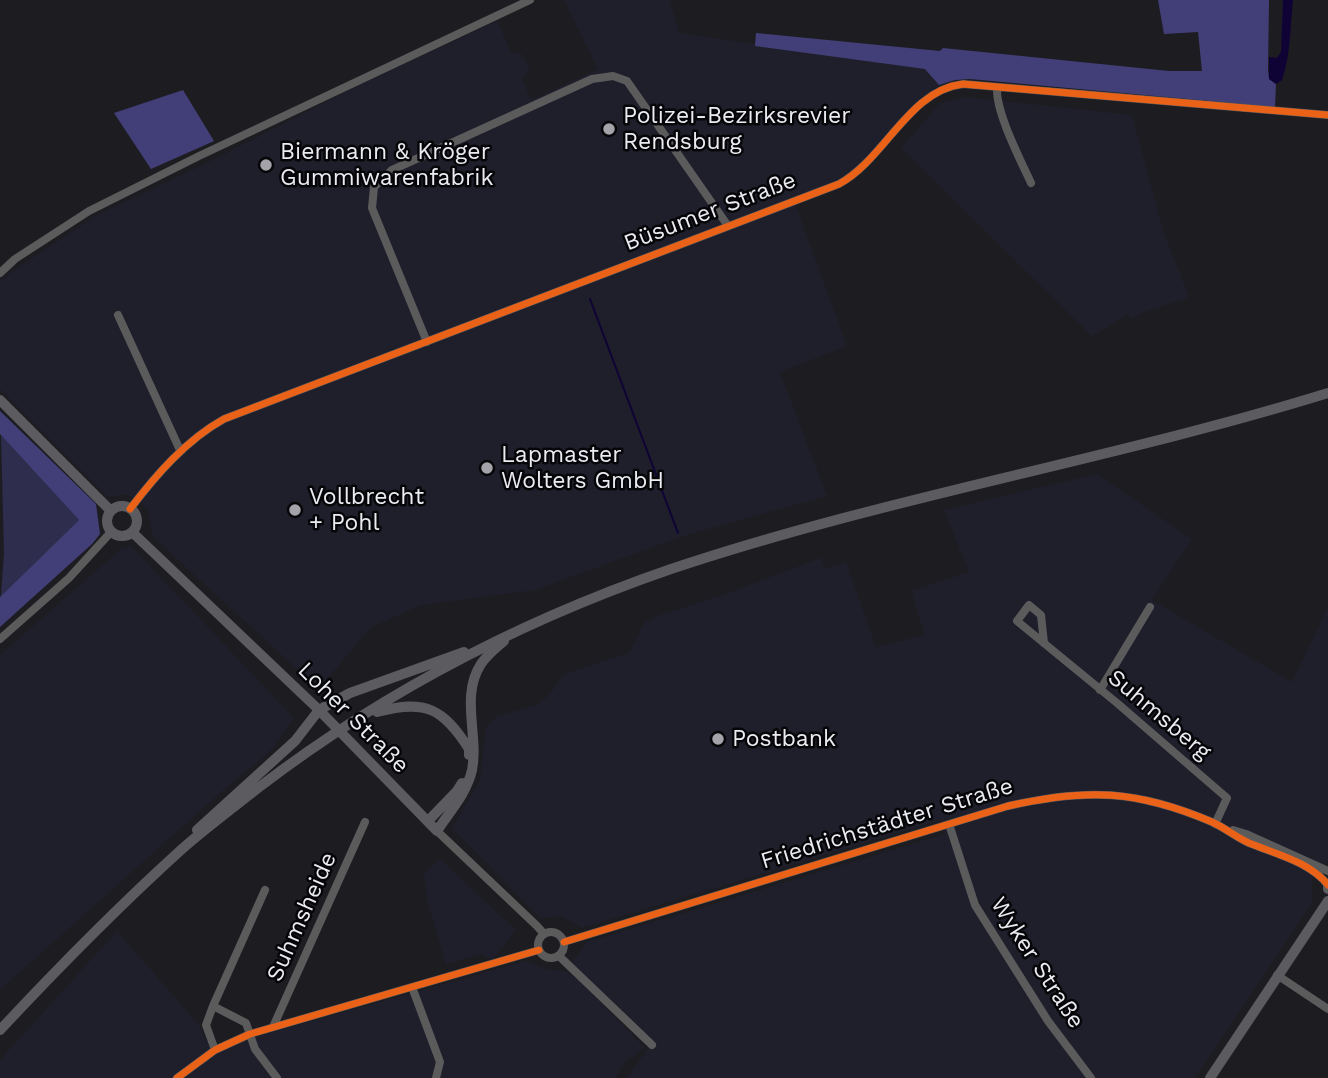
<!DOCTYPE html>
<html>
<head>
<meta charset="utf-8">
<style>
  body { margin:0 }
  canvas { display:block; background:#1c1c21 }
</style>
</head>
<body>
<canvas width="1328" height="1078"></canvas>
<script>
const g = document.querySelector('canvas').getContext('2d');
g.lineJoin = 'round';
function paint(path, color) { g.fillStyle = color; g.fill(path, 'evenodd'); }
function stroke(path, color, width, dash) { g.strokeStyle = color; g.lineWidth = width; g.lineCap = dash ? 'butt' : 'round'; g.setLineDash(dash || []); g.stroke(path); }
function drawText(font, color, halo, rows, align = 'center') {
  g.font = font + ' "Work Sans",sans-serif'; g.lineWidth = 5; g.setLineDash([]); g.textBaseline = 'middle'; g.strokeStyle = halo; g.fillStyle = color; for (const [text, x, y, turn = 0] of rows) {
    g.save(); g.translate(x, y); g.rotate((+turn || 0) * Math.PI / 180); g.textAlign = isNaN(turn) ? turn : align; if (halo) g.strokeText(text, 0, 0); g.fillText(text, 0, 0); g.restore();
  }
}
const built = new Path2D(`
  M564 0H670L679 33 926 69 943 89 936 92 854 174 794 201 847 346 780 372 827 496 686 535 535 590 421 605 370 628 319 689 153 537 148 509 127 494 108 497 0 389V282L10 273 97 215 209 162 357 86 497 21 511 52 522 54 530 69 522 79 531 100 598 69Z
  M965 97 1132 115 1163 230 1189 297 1144 312 1131 319 1127 315 1092 336 901 148 940 103Z
  M1097 474 1192 539 1152 600 1292 682 1328 607V860L1312 878V903L1195 1078H627L649 1047 572 962 587 942 945 834 941 820 582 928 561 916 540 918 452 828 480 780 486 727 497 716 537 705 551 693 562 675 630 652 644 623 657 616 720 596 821 558 825 569 846 562 876 647 925 635 911 591 969 572 944 510Z
  M131 546 294 718 271 750 259 761 229 785 0 990V655L121 549Z
  M440 859 516 930 492 960 481 954 446 964 427 900 424 873Z
  M117 931 199 1025 208 1044 216 1053 262 1035 526 961 547 969 565 971 580 981 645 1048 626 1061 615 1078H0V1060Z`);
const green = new Path2D(`
  M1 435 79 520 1 596 4 553Z`);
const forest = new Path2D(`
  M1158 0H1269L1268 70 1269 79 1276 84 1275 107 970 79 955 80 939 85 925 69 755 46 756 33 940 51 943 48 1169 71H1202L1198 32 1164 34Z
  M183 90 214 141 151 169 114 113Z
  M0 411 96 504 100 534 92 544 0 627V597L79 520 0 434Z`);
const water = new Path2D(`
  M1283 0H1293C1290 27 1291 54 1282 80L1276 84 1269 79V57L1277 58 1281 52Z`);
const stream = new Path2D(`
  M590 299 678 533`);
const minor = new Path2D(`
  M997 87C995 111 1020 159 1031 183
  M0 273 15 259 89 211 199 156 530 0
  M118 315 180 450
  M427 342 372 208 374 187 392 170 592 79 613 76 627 81 728 226
  M130 509C156 475 186 440 224 419L839 184C885 159 909 90 963 84L1328 115
  M0 639 69 578 111 532
  M1044 643 1041 615 1029 605 1017 621 1117 703 1227 798 1215 824
  M1100 690 1150 607
  M949 824 975 905 1048 1021 1091 1078
  M1233 830 1246 834 1328 871
  M437 831 537 926 544 934
  M538 945a13 13 0 1 1 26 0a13 13 0 1 1-26 0Z
  M564 942 1008 806C1087 788 1137 790 1212 822 1225 828 1236 837 1249 843 1276 854 1310 862 1328 885
  M559 956 652 1045
  M1277 975 1328 1009
  M412 987 440 1062 436 1078
  M213 1006 265 890
  M273 1027 365 822
  M215 1050 206 1025 213 1006 246 1023 255 1049 277 1078
  M177 1078 215 1050 250 1034 539 950`);
const major = new Path2D(`
  M0 400 111 511
  M107 521a15 15 0 1 1 30 0a15 15 0 1 1-30 0Z
  M132 532 319 710 437 831C450 811 467 793 472 770 479 736 460 696 481 664 487 655 496 648 504 641
  M377 712C425 699 443 708 469 749V755
  M428 821 457 791 462 783
  M197 830 295 741 319 710 350 693 464 652
  M1328 885V889
  M0 1030C58 968 119 906 182 849 199 834 217 820 235 806 365 702 514 623 671 569 886 497 1111 460 1328 393
  M1210 1078 1328 901`);
const cycleway = new Path2D(`
  M130 509C156 475 186 440 224 419L839 184C885 159 909 90 963 84L1328 115
  M564 942 1008 806C1087 788 1137 790 1212 822 1225 828 1236 837 1249 843 1276 854 1310 862 1328 885
  M177 1078 215 1050 250 1034 539 950`);
const markers = [
  [609,129,7,"#a3a3a9"],
  [266,165,7,"#a3a3a9"],
  [487,468,7,"#a3a3a9"],
  [295,510,7,"#a3a3a9"],
  [718,739,7,"#a3a3a9"]
];
const poiNames = [
  ["Polizei-Bezirksrevier",623,116],
  ["Rendsburg",623,142],
  ["Biermann & Kröger",280,152],
  ["Gummiwarenfabrik",280,178],
  ["Lapmaster",501,455],
  ["Wolters GmbH",501,481],
  ["Vollbrecht",309,497],
  ["+ Pohl",309,523],
  ["Postbank",732,739]
];
const streetNames = [
  ["Büsumer Straße",710,212,-21],
  ["Suhmsberg",1159,715,40],
  ["Loher Straße",353,718,45],
  ["Friedrichstädter Straße",887,824,-17],
  ["Suhmsheide",302,917,-66],
  ["Wyker Straße",1037,963,57]
];
paint(built, '#1f1f2b');
paint(green, '#2e2d4e');
paint(forest, '#423f78');
paint(water, '#0f0336');
stroke(stream, '#0f0336', 2);
stroke(minor, '#5b5b5c', 8);
stroke(major, '#5c5c60', 10);
stroke(cycleway, '#ea6118', 7);
for (const [x, y, r, color] of markers) { const dot = new Path2D(); dot.arc(x, y, r, 0, 2 * Math.PI); g.fillStyle = color; g.fill(dot); stroke(dot, '#060609', 2.5); }
drawText('23px', '#ebecf2', '#060609', poiNames, 'left');
drawText('23px', '#ebecf2', '#060609', streetNames);
</script>
</body>
</html>
